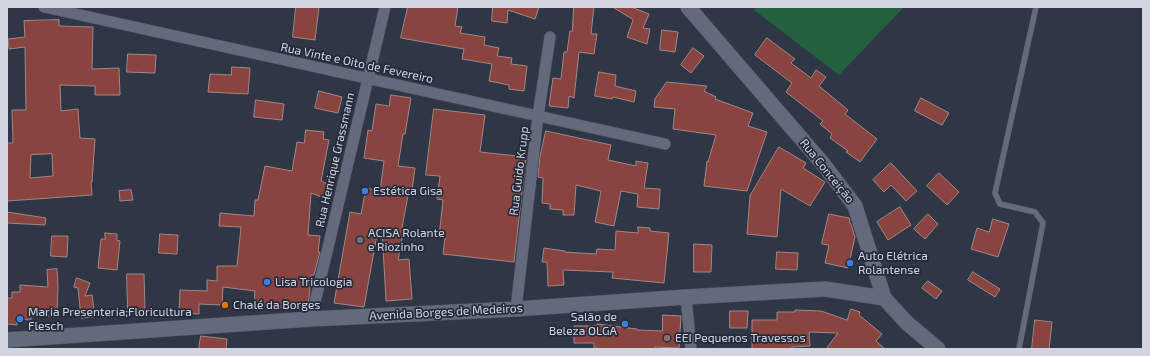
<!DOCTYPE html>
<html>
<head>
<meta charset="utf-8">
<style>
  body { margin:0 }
  #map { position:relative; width:1150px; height:356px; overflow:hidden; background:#2f3646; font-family:"Exo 2",sans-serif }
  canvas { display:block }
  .frame { position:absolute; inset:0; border:8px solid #d1d5e0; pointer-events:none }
</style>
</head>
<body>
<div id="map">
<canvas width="1150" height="356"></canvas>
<div class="frame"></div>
</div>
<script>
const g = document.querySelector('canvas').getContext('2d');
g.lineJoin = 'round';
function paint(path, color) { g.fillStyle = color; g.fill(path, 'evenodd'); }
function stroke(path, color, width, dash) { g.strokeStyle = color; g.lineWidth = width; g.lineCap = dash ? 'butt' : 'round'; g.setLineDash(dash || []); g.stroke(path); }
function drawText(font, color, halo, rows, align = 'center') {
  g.font = font + ' "Exo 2",sans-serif'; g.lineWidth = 3.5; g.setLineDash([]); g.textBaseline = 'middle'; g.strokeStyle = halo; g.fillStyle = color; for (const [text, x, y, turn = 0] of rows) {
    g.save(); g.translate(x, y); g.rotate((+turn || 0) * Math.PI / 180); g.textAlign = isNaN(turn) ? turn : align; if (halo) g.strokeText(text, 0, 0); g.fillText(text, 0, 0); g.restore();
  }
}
const green = new Path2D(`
  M756 7H904L839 75 754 10Z`);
const building = new Path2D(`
  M296 7H319L315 40 293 37Z
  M408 7H458L455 26 462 27 460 33 485 37 484 45 499 48 497 56 512 58 511 64 527 66 524 91 509 89V85L489 81 492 64 462 59 464 49 401 38Z
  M493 7H539L535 19 508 10 507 23 492 21Z
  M574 7H594L591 34H597L594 54 579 52 574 98 569 96 568 108 549 106 553 78 561 79 564 52H567L570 31H572Z
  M613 7H631L649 14 643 28 650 29 647 44 627 37 633 20Z
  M59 20V26L93 27 92 69 119 68 120 95H95V86L60 85 61 111 78 109 80 138 95 139 92 182H91L92 195 7 201V143H13L12 110H26L25 47 9 49 8 39 25 37 24 21ZM52 154 53 176 30 178 31 155Z
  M662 30 678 32 675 52 660 50Z
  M767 38 795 59 791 63 811 78 816 70 826 77 819 86 848 110 845 114 877 139 860 162 846 152 848 151 830 138 832 134 820 124 823 121 786 92 792 83 755 55Z
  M693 48 704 56 691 73 681 65Z
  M128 54 156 55 155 73 127 72Z
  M232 67 250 68 248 94 208 92 210 74 231 75Z
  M599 72 616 75 615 86 636 91 634 102 613 97 612 99 595 96Z
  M667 82 707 86 704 91 716 97 715 99 753 113 748 126 767 132 747 191 704 186 707 161 708 162 716 135 673 129 675 109 654 107 655 99Z
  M319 91 342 97 338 113 315 108Z
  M391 95 411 98 405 134H403L398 166 415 168 412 190H409L402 228H404L398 260 409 259 412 299 386 301 382 229H378L364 307 334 303 350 212 361 214 366 188 380 191 384 161 364 158 368 130 372 131 376 104 389 106Z
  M921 98 949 113 942 125 915 111Z
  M256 100 284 104 282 120 254 117Z
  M434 109 485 115 480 152 526 157 514 262 443 254 445 238 439 237 443 200 437 199 440 176 426 175Z
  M306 130 324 132 323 139 329 140 321 181 330 185 324 198 311 193 308 235 320 236 318 252H320L314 275H311L309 298 306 310 254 305 255 291 223 287 222 305 199 304V314L179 313 180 290 207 291V280L217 281V266H237L241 227 219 226 220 213 254 216 255 200H258L265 166 292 171 297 142 304 143Z
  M546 131 611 145 608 160 636 166V161L648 163 644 188 660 189 659 209 637 207 638 194 621 191 614 226 595 222 601 191 576 185 574 215H563V210L550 209V204L542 203 543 178 538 177 540 157Z
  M779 147 806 163 803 168 825 182 810 206 781 189 777 237 747 234 750 196Z
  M891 163 917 191 906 201 891 185 884 192 873 180Z
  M939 173 959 192 947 205 927 186Z
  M131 190 133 200 120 201 119 191Z
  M900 207 911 225 888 240 877 222Z
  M7 212 46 218 45 225 7 223Z
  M829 214 849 218 850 223 851 224 855 237 848 268 825 263 829 245 822 244Z
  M928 214 938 224 925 239 914 229Z
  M993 219 1009 224 998 257 971 249 977 228 989 232Z
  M638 227 650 228V231L669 233 664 283 612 278 613 272 563 270 564 285 548 286 547 262H542L544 248 565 251V252L596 254 597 249 615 250 616 231 638 233Z
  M105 233 117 234V240L120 241 117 270 98 268 101 239H105Z
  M160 234 178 235 177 254 159 253Z
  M52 236H68L67 257 51 256Z
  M694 244 712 245 711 272H694Z
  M777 252 798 253 797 270 776 269Z
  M57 269 58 285 57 317 31 316V320L17 319V325L7 324V298H12V292H20V285L48 287 47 270Z
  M973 272 1000 289 995 297 968 280Z
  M127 274H144L145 310H128Z
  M77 278 90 283 85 296 92 295 95 317 81 318 78 288 74 287Z
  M928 281 942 291 936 299 922 288Z
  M851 309 860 312 859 315 882 334 876 341 885 349H826L838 333 809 332 810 346 792 347V349H752V320H777V312H795V310L821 311 847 320Z
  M730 311H748L747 328H730Z
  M663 315 681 316 679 348 655 347V349H601L594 348V343H574V326H597V324L637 329V330L662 331Z
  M1035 320 1052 322 1049 349H1032Z
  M201 336 227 339 226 349H199Z`);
const service = new Path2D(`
  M1019 349 1043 223 1035 212 1000 204 995 193 1036 7`);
const minor = new Path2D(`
  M44 7 665 144
  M686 297 691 349
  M516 309 538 116 550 37
  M311 319 385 7`);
const secondary = new Path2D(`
  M688 7 824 165 855 206 884 298 907 323 938 349
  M7 340 311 319 516 309 686 297 825 289 884 298`);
const markers = [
  [365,191,4,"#3f7fe0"],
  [360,240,4,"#6b7280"],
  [850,263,4,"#3f7fe0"],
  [267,282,4,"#3f7fe0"],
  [225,305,4,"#e8710a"],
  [20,319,4,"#3f7fe0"],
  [625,324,4,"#3f7fe0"],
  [667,338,4,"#8d6e63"]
];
const streetNames = [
  ["Rua Vinte e Oito de Fevereiro",357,63,12],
  ["Rua Henrique Grassmann",335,160,-77],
  ["Rua Guido Krupp",519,171,-83],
  ["Rua Conceição",827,171,51],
  ["Avenida Borges de Medeiros",446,312,-3]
];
const poiNames = [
  ["Estética Gisa",373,191],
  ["ACISA Rolante",368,233],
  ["e Riozinho",368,247],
  ["Auto Elétrica",858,256],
  ["Rolantense",858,270],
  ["Lisa Tricologia",275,282],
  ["Chalé da Borges",233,305],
  ["Maria Presenteria;Floricultura",28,312],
  ["Flesch",28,326],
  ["Salão de",617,317,"right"],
  ["Beleza OLGA",617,331,"right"],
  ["EEI Pequenos Travessos",675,338]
];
paint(green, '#23613e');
paint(building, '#894440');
stroke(building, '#a18886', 1);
stroke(service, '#4b515e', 6);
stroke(minor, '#4b515e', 12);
stroke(secondary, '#4b515e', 16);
stroke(service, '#626a7c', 5.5);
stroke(minor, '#626a7c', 11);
stroke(secondary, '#626a7c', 15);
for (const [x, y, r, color] of markers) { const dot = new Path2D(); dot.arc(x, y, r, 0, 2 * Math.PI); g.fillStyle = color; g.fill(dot); stroke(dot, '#252b3b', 1.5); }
drawText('12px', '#d1d5e0', '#252b3b', streetNames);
drawText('12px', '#d1d5e0', '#252b3b', poiNames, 'left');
</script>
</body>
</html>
